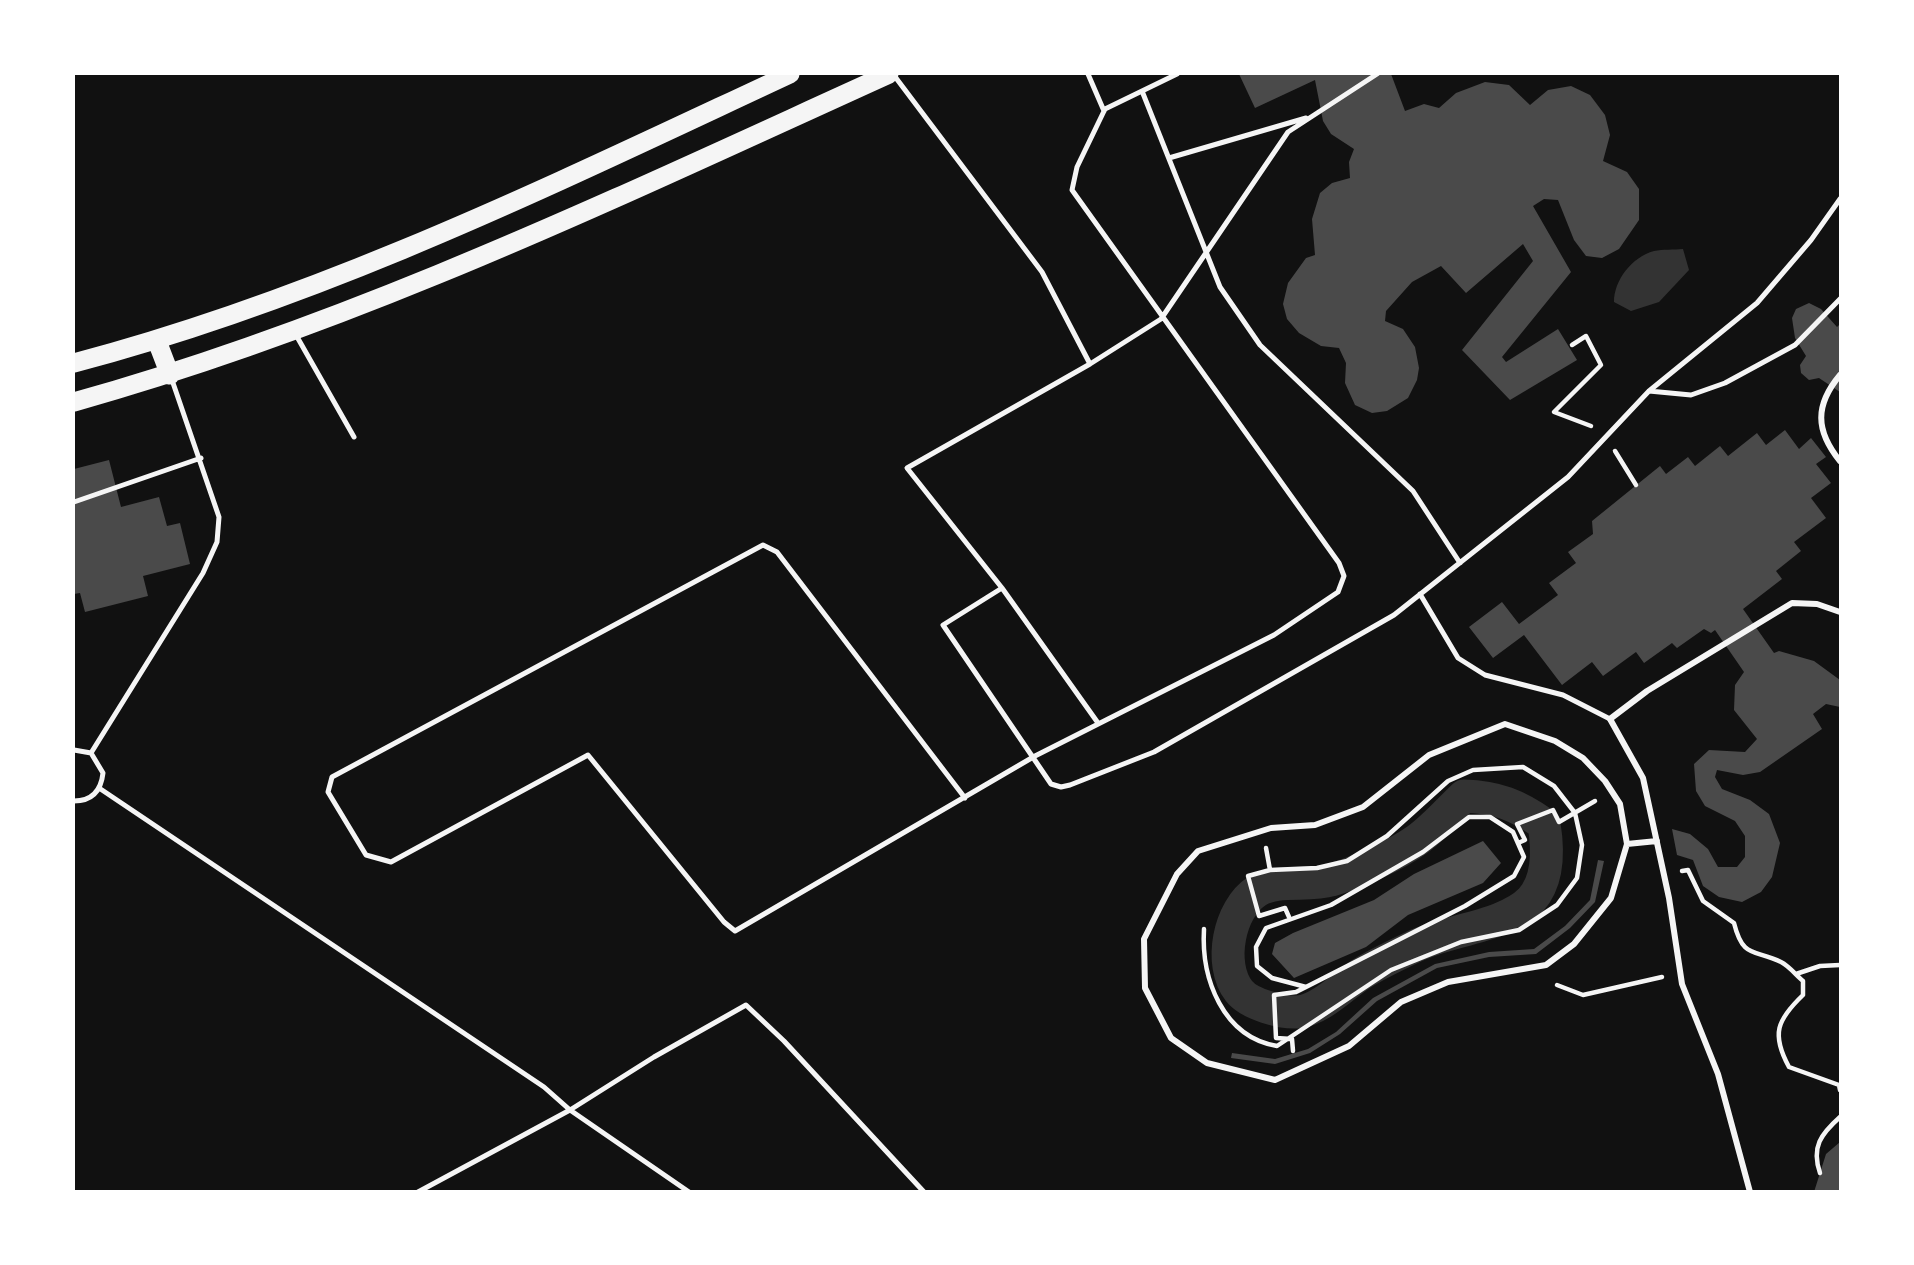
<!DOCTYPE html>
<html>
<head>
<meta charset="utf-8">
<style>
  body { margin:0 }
  #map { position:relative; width:1914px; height:1265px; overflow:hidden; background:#111; font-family:"Space Grotesk",sans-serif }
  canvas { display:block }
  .frame { position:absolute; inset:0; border:75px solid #fff; pointer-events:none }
</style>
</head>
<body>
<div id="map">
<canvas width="1914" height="1265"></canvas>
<div class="frame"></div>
</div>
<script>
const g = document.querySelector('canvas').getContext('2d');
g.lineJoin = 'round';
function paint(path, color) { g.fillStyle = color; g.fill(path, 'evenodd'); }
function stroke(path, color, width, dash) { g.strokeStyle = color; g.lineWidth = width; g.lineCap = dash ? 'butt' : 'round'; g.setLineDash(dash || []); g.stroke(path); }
const water = new Path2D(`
  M1683 249 1689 270 1659 302 1631 311 1614 302C1614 280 1632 257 1654 251 1663 249 1674 250 1683 249Z`);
const canal = new Path2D(`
  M1464 796C1497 797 1517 805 1544 824 1548 848 1549 880 1531 900 1505 927 1446 930 1413 947 1396 955 1377 964 1361 974 1343 986 1320 1010 1298 1012 1281 1013 1249 1004 1239 991 1218 964 1229 909 1257 891 1278 878 1308 887 1331 880 1356 873 1396 855 1417 840 1434 828 1449 810 1464 796Z`);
const building = new Path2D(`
  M1239 74H1391L1405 111 1424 104 1439 108 1456 93 1485 82 1509 85 1530 105 1548 90 1571 86 1590 95 1605 115 1610 135 1603 161 1627 172 1639 189V220L1619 249 1602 258 1586 256 1574 240 1558 200 1544 199 1533 206 1571 272 1502 357 1506 362 1558 329 1577 360 1510 400 1462 350 1533 261 1523 244 1466 293 1441 266 1412 282 1386 311 1385 321 1403 329 1415 347 1419 368 1417 380 1408 398 1387 411 1372 413 1355 405 1345 383 1346 363 1339 348 1321 346 1299 333 1287 319 1283 304 1288 283 1306 258 1315 255 1312 219 1320 193 1332 183 1350 178 1349 162 1354 149 1331 134 1323 121 1315 80 1255 108Z
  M1809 303 1821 309 1837 327 1840 324V392L1819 378 1809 380 1801 373 1800 365 1806 356 1795 338 1792 318 1796 309Z
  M1785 430 1799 449 1811 438 1826 457 1816 464 1831 483 1811 498 1826 518 1794 542 1801 551 1776 571 1782 579 1743 609 1774 653 1779 651 1814 661 1840 680V707L1826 704 1813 714 1822 729 1760 772 1743 775 1717 770 1715 777 1722 789 1750 800 1769 814 1780 843 1772 877 1761 892 1742 902 1719 897 1703 886 1693 860 1677 855 1672 829 1690 834 1708 849 1718 867H1737L1745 857V836L1735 821 1705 806 1696 791 1694 764 1709 750 1745 752 1757 739 1734 710 1735 685 1744 672 1715 630 1711 633 1704 629 1677 648 1672 643 1644 663 1636 652 1603 676 1592 662 1562 685 1524 635 1493 658 1469 627 1502 602 1519 624 1558 595 1549 583 1576 563 1568 552 1593 534 1592 521 1660 466 1666 474 1688 457 1695 466 1720 446 1728 456 1757 433 1766 445Z
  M109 460 121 507 159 497 167 526 180 523 190 564 143 576 148 596 85 612 80 593 74 594V469Z
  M1483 841 1501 863 1483 883 1408 915 1366 947 1294 978 1272 954 1275 943 1293 933 1374 900 1414 874Z
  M1598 860 1604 861 1595 902 1570 928 1536 954 1489 957 1437 968 1377 1001 1340 1034 1310 1053 1275 1064 1231 1058 1232 1053 1275 1059 1308 1049 1336 1032 1373 998 1435 964 1489 952 1534 949 1565 926 1590 900Z
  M1840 1142V1192H1814L1826 1154Z`);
const path = new Path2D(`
  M1572 345 1586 336 1601 365 1554 412 1591 426
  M1615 451 1636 485
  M1518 843 1525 840 1517 824 1553 810 1559 822 1595 801
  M1266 848 1270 870 1248 876 1259 916 1285 908 1289 917
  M1682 871 1688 870 1703 901 1734 923C1743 959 1754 949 1781 962 1789 966 1796 975 1803 981V995C1777 1020 1771 1034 1789 1067L1839 1085 1840 1090
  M1204 929C1201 979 1223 1037 1277 1046L1391 970 1461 942 1519 930 1557 905 1577 878 1582 845 1575 813 1554 786 1523 767 1473 770 1448 781 1387 836 1347 861 1317 868 1270 870
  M1796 974 1820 966 1840 965
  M1557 985 1583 995 1662 977
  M1293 1051 1292 1039 1276 1038 1274 995 1296 992 1306 987 1465 906 1514 876 1524 857 1513 832 1490 817H1469L1423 852 1331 905 1266 928 1256 947 1257 966 1272 978 1306 987
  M1820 1173C1811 1147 1821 1134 1840 1117`);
const service = new Path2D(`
  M893 74 1042 272 1090 364
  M1088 74 1104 111
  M1142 91 1220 287 1260 345 1413 491 1460 563
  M1169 158 1306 118
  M296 335 354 437
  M1649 391 1691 395 1725 383 1795 345 1840 299
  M74 502 201 458
  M1002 588 943 625 1051 784 1061 787 1070 785 1154 752 1394 615 1568 477 1649 391 1757 303 1811 240 1840 199
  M1420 594 1458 658 1485 675 1563 695 1610 719
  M1098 723 1002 588 907 468 1090 364 1161 319 1288 132 1377 74
  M74 750 91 753 103 773C101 791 92 801 74 801
  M91 753 203 573 217 542 219 517 172 380
  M99 788 544 1087 570 1110 689 1192
  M965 798 777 552 763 545 332 777 328 792 366 855 391 862 588 755 724 922 735 931 1035 756 1274 635 1338 592 1344 576 1339 563 1072 190 1077 167 1105 109 1177 74
  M418 1192 570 1110 654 1057 746 1005 784 1041 924 1192`);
const pedestrian = new Path2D(`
  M1840 375C1815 405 1815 430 1840 461
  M1627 844 1620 804 1605 781 1583 758 1555 741 1505 724 1429 755 1363 807 1315 825 1271 828 1198 851 1177 874 1144 939 1145 988 1171 1038 1207 1063 1275 1080 1349 1046 1401 1002 1448 982 1546 965 1574 944 1611 898 1627 844 1657 841
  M1750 1192 1718 1074 1682 984 1669 898 1643 778 1610 719 1647 691 1792 603 1817 604 1840 612`);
const trunk = new Path2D(`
  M157 341 170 375
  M74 363C325 297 556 183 790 74
  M74 402C357 323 622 195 889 74`);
paint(water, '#333');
stroke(canal, '#333', 33);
paint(building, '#4a4a4a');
stroke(path, '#f5f5f5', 4.5);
stroke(service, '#f5f5f5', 5);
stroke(pedestrian, '#f5f5f5', 6);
stroke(trunk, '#f5f5f5', 19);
</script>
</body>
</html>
